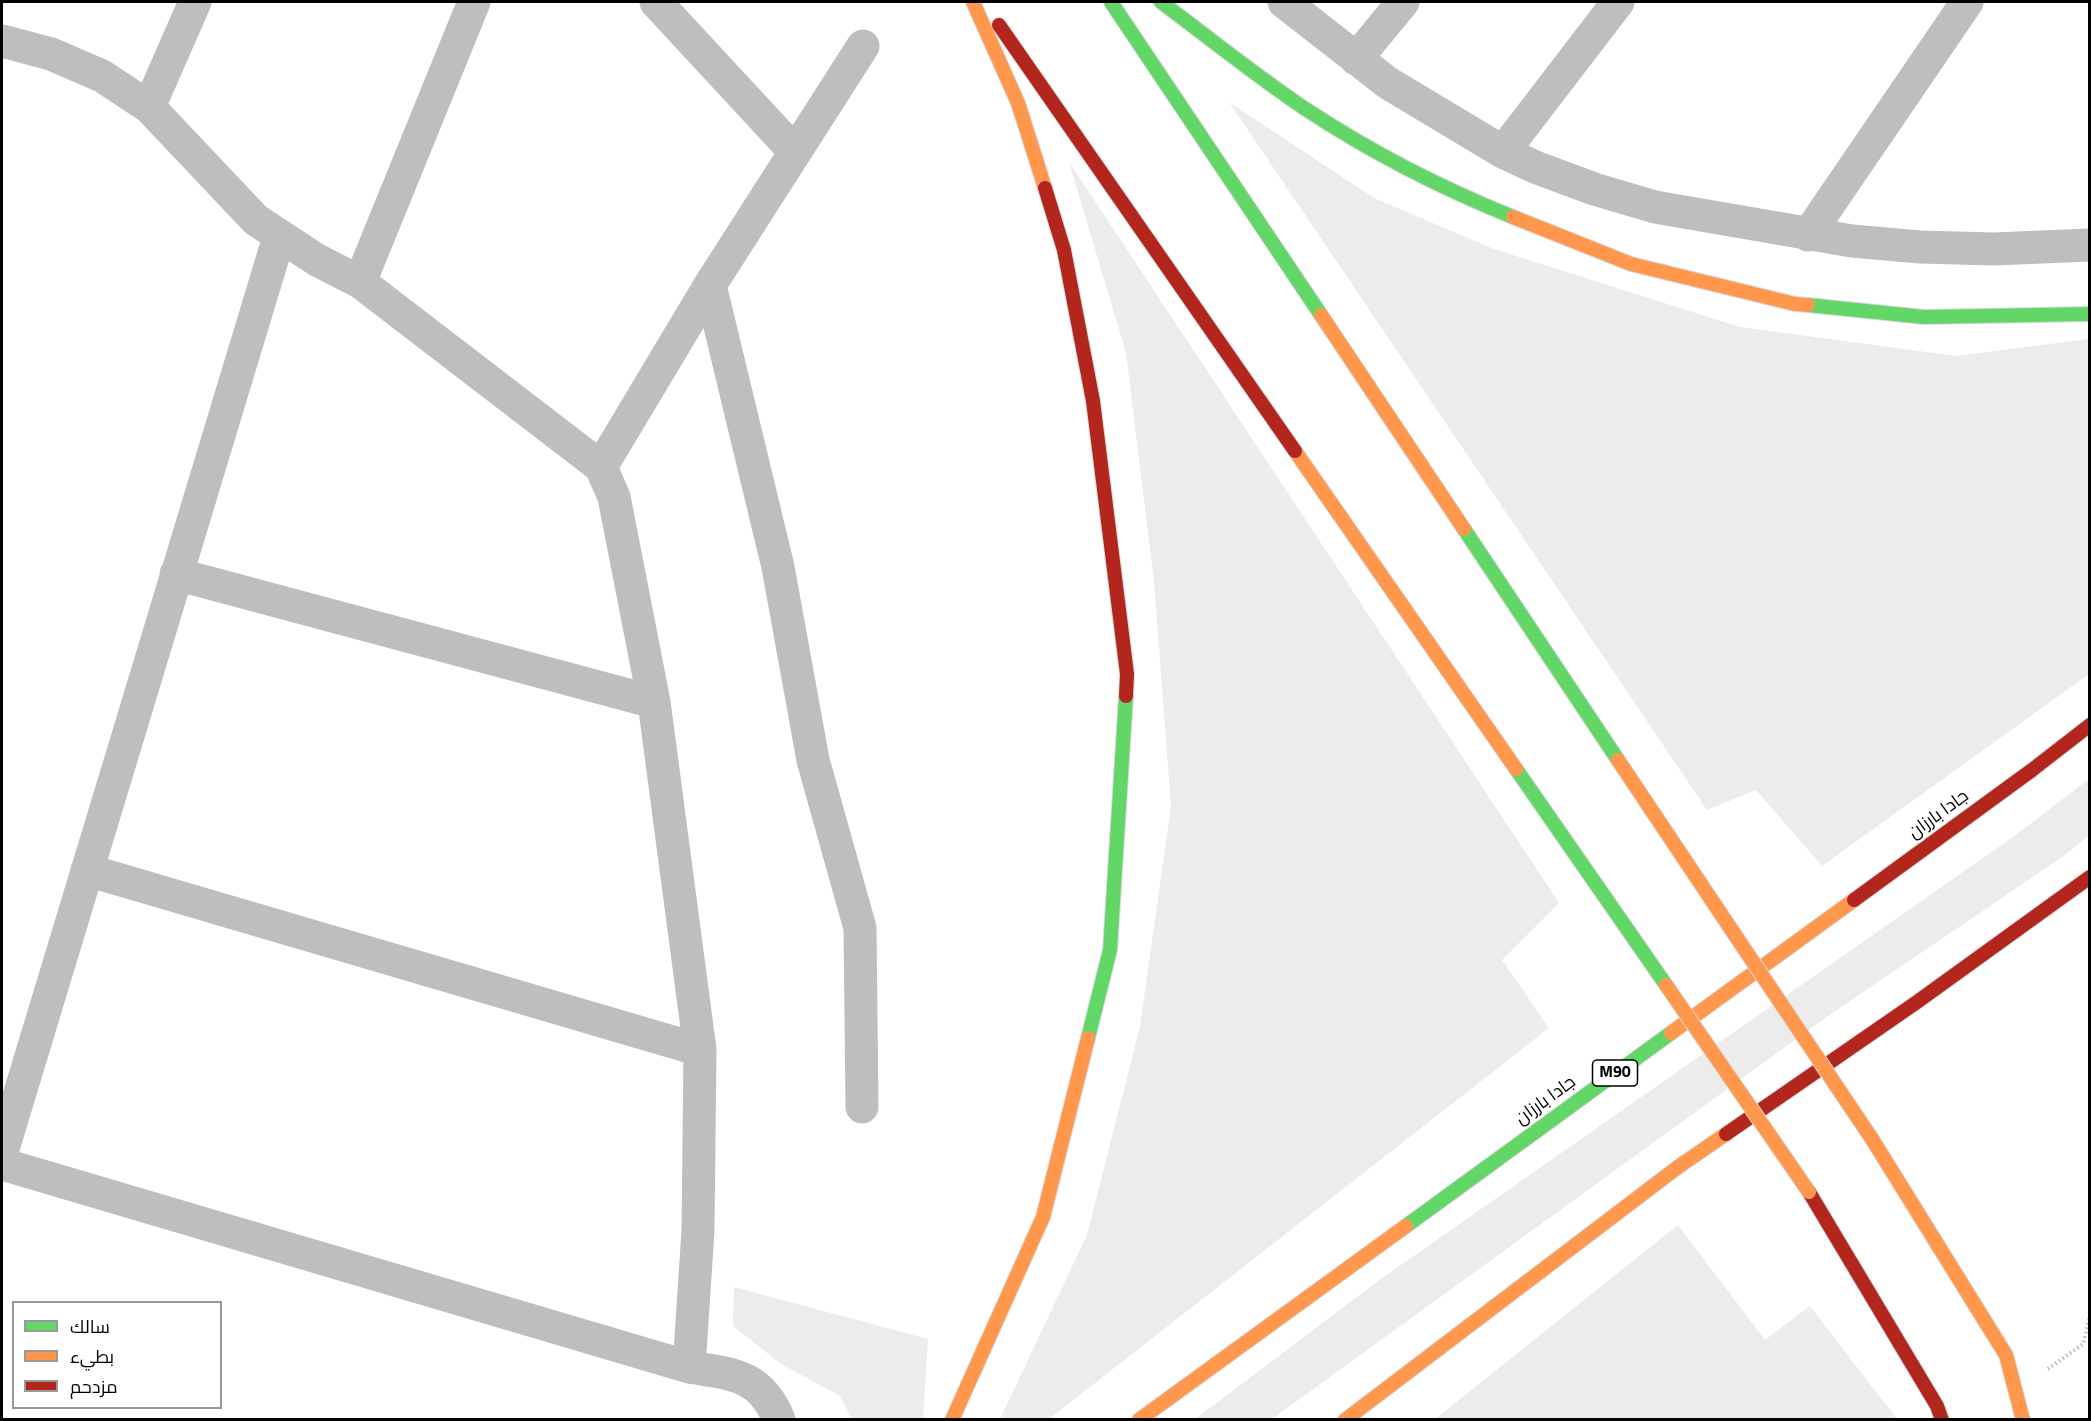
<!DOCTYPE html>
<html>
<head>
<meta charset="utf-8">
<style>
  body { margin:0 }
  #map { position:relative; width:2091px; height:1421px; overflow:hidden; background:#fff; font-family:"Titillium Web",Cairo,sans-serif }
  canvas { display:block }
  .frame { position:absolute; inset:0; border:3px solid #000; pointer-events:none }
  .legend { position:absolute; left:12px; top:1301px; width:210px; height:108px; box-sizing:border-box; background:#fff; border:2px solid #999; margin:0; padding:8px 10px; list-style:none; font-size:18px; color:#000 }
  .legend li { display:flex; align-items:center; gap:12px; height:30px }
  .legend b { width:30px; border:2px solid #999 }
</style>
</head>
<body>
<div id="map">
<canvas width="2091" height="1421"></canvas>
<div class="frame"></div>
<ul class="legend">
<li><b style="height:8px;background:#63d668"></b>سالك</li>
<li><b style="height:8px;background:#ff974d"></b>بطيء</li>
<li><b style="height:8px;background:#b3261e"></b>مزدحم</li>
</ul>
</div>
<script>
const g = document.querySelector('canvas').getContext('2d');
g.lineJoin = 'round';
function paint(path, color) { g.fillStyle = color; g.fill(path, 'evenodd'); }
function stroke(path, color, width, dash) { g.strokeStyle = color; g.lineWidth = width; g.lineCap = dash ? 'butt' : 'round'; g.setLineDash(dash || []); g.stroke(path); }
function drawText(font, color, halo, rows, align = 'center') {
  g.font = font + ' "Titillium Web",Cairo,sans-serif'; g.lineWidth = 5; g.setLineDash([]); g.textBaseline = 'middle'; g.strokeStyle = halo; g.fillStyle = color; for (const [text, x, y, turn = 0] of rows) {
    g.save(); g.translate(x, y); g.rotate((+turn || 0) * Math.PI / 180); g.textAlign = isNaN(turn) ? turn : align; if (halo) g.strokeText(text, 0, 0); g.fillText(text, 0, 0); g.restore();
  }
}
const green = new Path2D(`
  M1229 102 1374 198 1494 249 1740 327 1956 356 2089 339V674L1822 866 1756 790 1707 810Z
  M1069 162 1559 903 1502 960 1549 1028 1049 1419H1000L1087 1235 1140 1026 1171 806 1154 582 1126 353Z
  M2089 779V835L2065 855 1828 1016 1272 1419 1194 1420 1378 1281 2013 837Z
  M1678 1225 1765 1340 1810 1306 1897 1419H1435Z
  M734 1287 928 1339 923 1419H852L840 1396 781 1364 733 1326Z`);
const path = new Path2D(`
  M2048 1369 2083 1344 2090 1317`);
const street = new Path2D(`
  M195 2 149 107 256 220 317 260 360 282 601 467 614 497 654 702 700 1050 698 1231 689 1367
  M656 2 795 152
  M1284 2 1388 83 1503 152 1535 167 1594 189 1655 207 1852 241 1920 247 1994 249 2090 245
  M2 41 51 54 102 76 149 107
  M1356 59 1403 2
  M1503 152 1618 2
  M1808 235 1967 2
  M360 282 474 2
  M710 285 778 567 813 760 860 928 862 1107
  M601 467 710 285 863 46
  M176 574 654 702
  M87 870 700 1050
  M2 1152 279 237
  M2 1164 689 1367C731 1374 761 1374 779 1420`);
const fast = new Path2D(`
  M1111 2 1321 315
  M1161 2C1208 37 1255 75 1304 108 1369 151 1441 188 1513 217
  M1808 305 1924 317 2090 314
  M1464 529 1618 760
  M1516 769 1666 985
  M1088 1038 1110 950 1126 696
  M1406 1226 1671 1033`);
const slow = new Path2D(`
  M973 2 1018 103 1045 188
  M1513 217 1631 264 1795 304 1808 305
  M1321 315 1464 529
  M1295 451 1516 769
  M1618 760 1735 935
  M1671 1033 1854 900
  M1872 1139 2006 1355 2023 1420
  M952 1420 1043 1217 1088 1038
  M1139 1420 1406 1226
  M1345 1420 1678 1167 1726 1134`);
const jam = new Path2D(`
  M999 25 1295 451
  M1045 188 1064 250 1093 401 1127 674 1126 696
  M1854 900 2032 770 2090 725
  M1726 1134 1917 1002 2090 877
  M1809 1192 1937 1406 1942 1420`);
const slowBridge = new Path2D(`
  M1735 935 1872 1139
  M1666 985 1809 1192`);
const shields = [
  [1615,1073,45]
];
const shieldNames = [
  ["M90",1615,1073]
];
const streetNames = [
  ["جادا بارزان",1939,815,-36],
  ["جادا بارزان",1546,1101,-36]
];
paint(green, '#ececec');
stroke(fast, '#dbdbdb', 16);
stroke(slow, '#dbdbdb', 16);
stroke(jam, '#dbdbdb', 16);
stroke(path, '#b9b9b9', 4, [1.5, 3]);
stroke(street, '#bebebe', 33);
stroke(fast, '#63d668', 14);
stroke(slow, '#ff974d', 14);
stroke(jam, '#b3261e', 14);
stroke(slowBridge, '#dbdbdb', 16, []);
stroke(slowBridge, '#ff974d', 14);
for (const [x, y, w] of shields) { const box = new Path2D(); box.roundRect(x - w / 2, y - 13, w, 26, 4.5); g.fillStyle = '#fff'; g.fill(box); stroke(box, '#000', 1.5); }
drawText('bold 16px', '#000', null, shieldNames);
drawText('18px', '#000', '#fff', streetNames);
</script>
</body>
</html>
